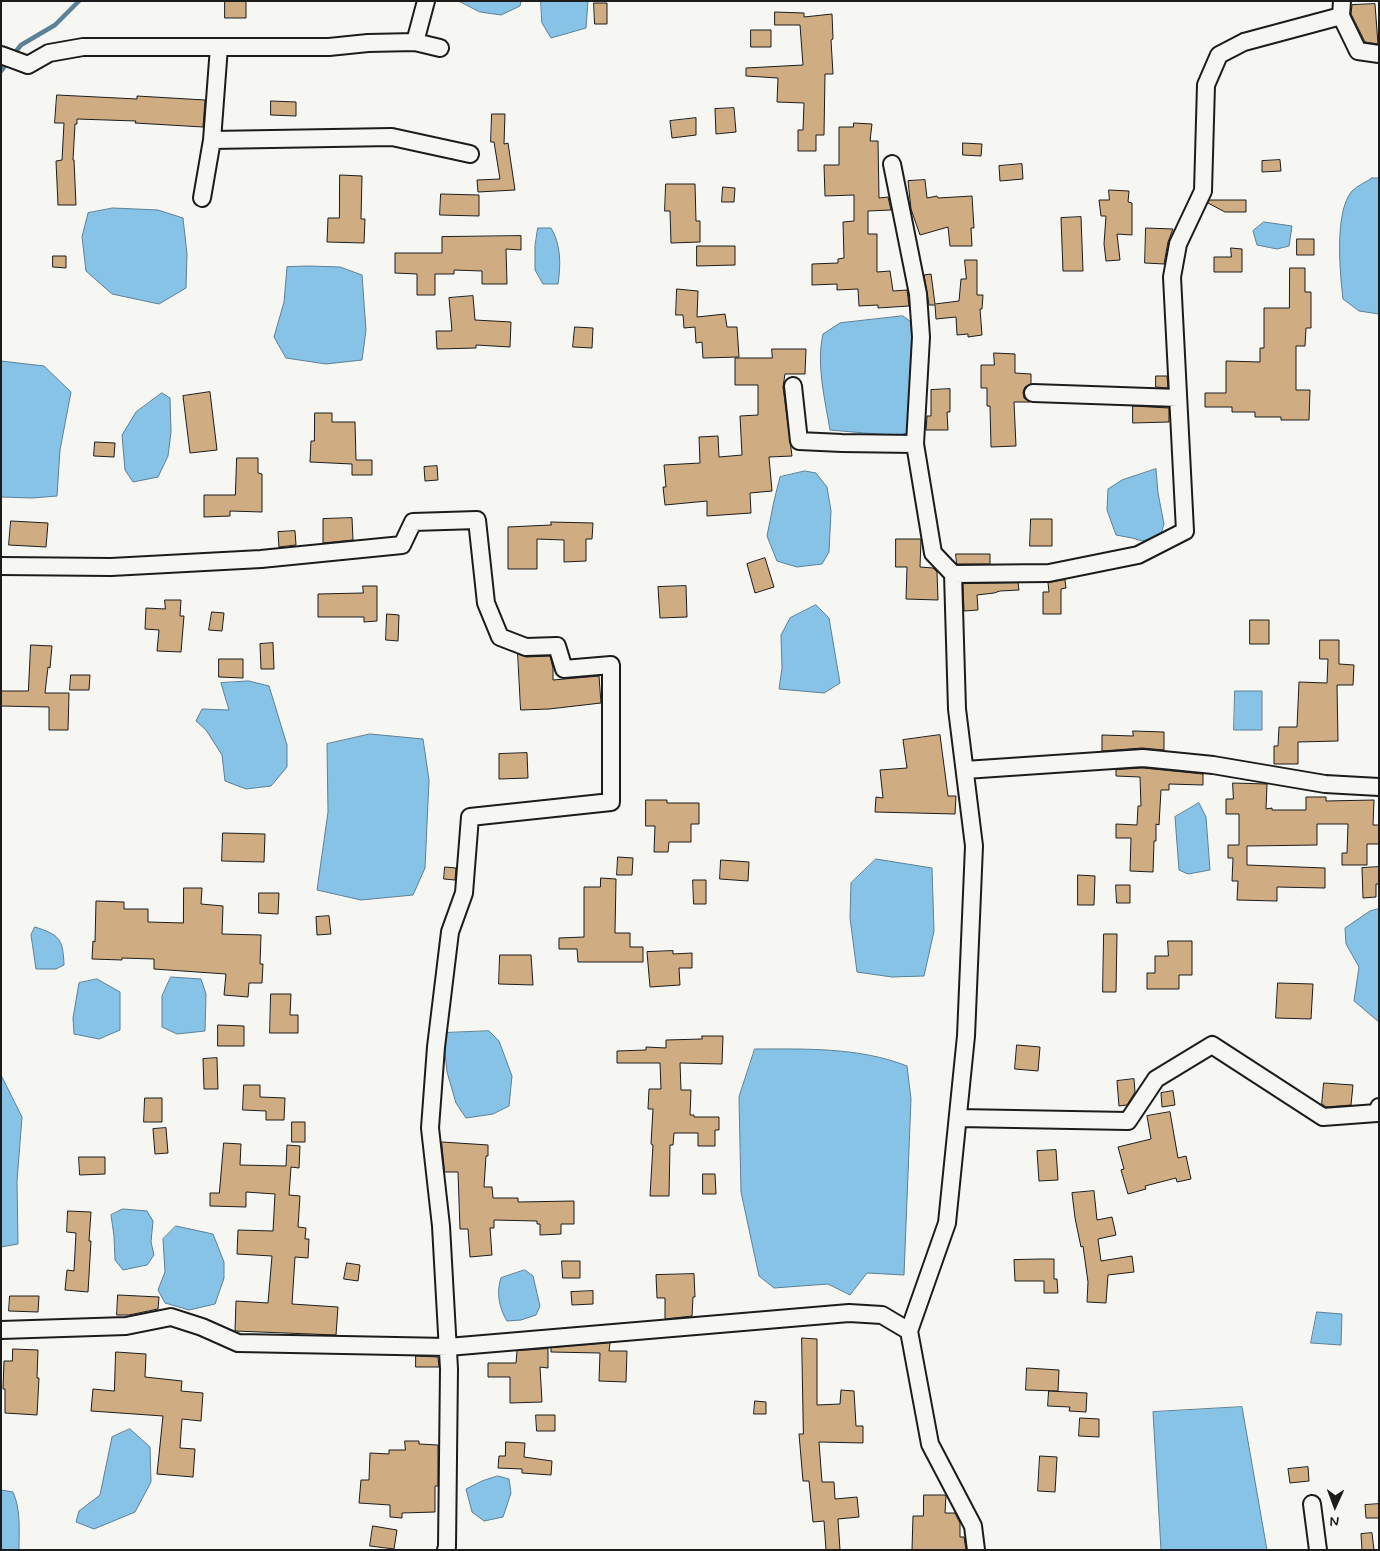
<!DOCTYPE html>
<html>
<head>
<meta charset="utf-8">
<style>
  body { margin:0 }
  #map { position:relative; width:1380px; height:1551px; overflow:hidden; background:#f6f6f2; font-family:Mynerve,sans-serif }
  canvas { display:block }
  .frame { position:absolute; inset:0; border:2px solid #1c1c1c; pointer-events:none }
  .north { position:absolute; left:1310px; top:1481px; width:50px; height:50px; -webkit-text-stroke:4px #f6f6f2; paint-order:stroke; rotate:182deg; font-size:14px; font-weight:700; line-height:20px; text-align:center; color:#1c1c1c }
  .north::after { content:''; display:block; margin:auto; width:18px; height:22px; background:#1c1c1c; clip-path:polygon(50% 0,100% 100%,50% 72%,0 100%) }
</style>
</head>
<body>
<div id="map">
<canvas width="1380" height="1551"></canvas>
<div class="frame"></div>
<div class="north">N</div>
</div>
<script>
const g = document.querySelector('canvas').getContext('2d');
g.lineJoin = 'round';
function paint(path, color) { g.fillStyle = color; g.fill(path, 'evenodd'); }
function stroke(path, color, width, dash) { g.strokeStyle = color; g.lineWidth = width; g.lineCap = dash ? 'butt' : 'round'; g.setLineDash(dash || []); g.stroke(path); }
const water = new Path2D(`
  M459 1H521L520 6 501 15 480 12Z
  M541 1H588L586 28 551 38 542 23Z
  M1372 178H1379V314L1359 311 1343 299C1340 273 1334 212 1352 191 1357 186 1366 182 1372 178Z
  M113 208 158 210 183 218 187 254 186 288 159 304 112 294 86 271 82 237 88 213Z
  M1264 222 1292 226 1289 246 1277 249 1257 245 1253 231Z
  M538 228H551C561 244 561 265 558 284H543L535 270V246Z
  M309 266 340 267 362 275 366 330 362 360 326 364 286 358 274 337 284 302 287 267Z
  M903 316 911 322 915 416 910 431 899 436 830 430C825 400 816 364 823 334L840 323Z
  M1 361 44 366 71 392 60 450 57 496 32 498 1 497Z
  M162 393 170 398 171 432 168 456 158 477 133 482 125 470 122 435 136 412Z
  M1156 469 1158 493 1164 524 1160 537 1142 541 1132 538 1116 535 1107 510 1108 489 1122 480Z
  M805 471 816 473 827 487 831 511 829 552 822 564 797 567 777 561 767 536 774 501 780 477Z
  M816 605 829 618 840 683 824 693 779 689 782 668 781 635 790 618Z
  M249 681 269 686 287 745V767L271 786 246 789 225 781 222 755 206 730 196 721 202 709 229 710 221 683Z
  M1235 691H1262V730H1234Z
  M370 734 423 739 429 780 425 868 413 895 361 900 317 890 328 812 327 744Z
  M1199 803 1206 817 1210 870 1188 874 1179 870 1175 817Z
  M876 859 932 868 934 931 924 976 892 977 857 972 850 918 851 883Z
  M1379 909V1022L1354 1001 1359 967 1346 944 1345 928 1370 911Z
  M35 927C60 935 63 939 64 965L56 969H36L31 935Z
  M171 977 201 979 206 994 205 1031 177 1034 162 1027V996Z
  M97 979 120 992V1030L99 1039 74 1034 73 1018 79 983Z
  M489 1031 499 1041 512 1076 509 1106 493 1114 466 1118 456 1103 447 1072 443 1033Z
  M755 1049C805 1049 859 1047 907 1066L911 1099 904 1275 867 1273 850 1295 828 1284 774 1288 759 1276 741 1192 739 1097Z
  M1 1075 22 1117 17 1181 18 1244 1 1247Z
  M123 1209 147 1211 153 1221 151 1242 154 1255 147 1265 123 1270 115 1260 114 1236 111 1215Z
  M176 1226 213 1234 224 1262V1278L215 1304 189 1310 165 1303 158 1290 165 1272 163 1239Z
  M525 1270 533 1276 540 1306 536 1315 521 1320 507 1321C499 1308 496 1292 501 1278Z
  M1317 1312 1342 1314 1341 1345 1311 1343Z
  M1242 1407 1267 1550H1161L1153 1412Z
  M130 1429 150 1447 151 1482 135 1512 94 1529 76 1522 79 1511 100 1495 112 1437Z
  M498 1476 509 1479 511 1493 503 1517 484 1521 472 1512 466 1489 482 1481Z
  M1 1490 13 1492C21 1510 19 1530 19 1550H1Z`);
const stream = new Path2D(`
  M13 55 21 45 55 25 79 1
  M1 71 8 62`);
const building = new Path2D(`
  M225 1H246V18H225Z
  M594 3H607V24H595Z
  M1375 4 1378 44 1365 42 1351 14 1352 5Z
  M775 12 804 13V17L832 14 833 39 831 40 833 74H825L824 135H816V151H798V130H803L804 103 777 102 778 78 746 76V68L803 65 800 25H775Z
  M751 30H771V47H751Z
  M57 95 137 99V96L205 100 203 127 135 123 136 121 77 119V124H75L73 160H74L76 205H58L56 161 62 160 64 123H55Z
  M271 101 296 102V116L271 115Z
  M734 108 736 132 716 134 715 109Z
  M492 114H505L504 144 508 143 515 190 478 192 477 180 500 179 494 142H491Z
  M696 118V135L672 138 670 121Z
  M854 123 872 124 870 141H878L879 198 888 197 891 210 868 211V234H877V272L890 271 893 291 907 290 909 306 878 308V305L859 306 858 289 837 290V284L812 285V264L838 263V259L844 258 843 222 854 221V195L825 196 824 165H839V127H853Z
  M963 143 982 144 981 156 963 155Z
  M1280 160 1281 171 1262 172V161Z
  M1022 164 1023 179 1000 181 999 166Z
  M340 175 362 176 361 219H365L364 243 327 242 328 218H339Z
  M925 180 927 198 937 196 938 198 972 196 974 228H971L972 246H950L948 227 920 235 911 209 908 181Z
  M666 184H695L696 221H700V242L671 243 670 211H665Z
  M723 187 735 188 734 202H722Z
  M1109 190 1129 191 1128 202 1132 203V235L1117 234 1120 260 1106 261 1104 244 1106 216H1101L1099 200H1109Z
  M441 194 479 195V216L440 215Z
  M1210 200H1246V212H1225L1208 203Z
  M1081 217 1083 271H1063L1061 218Z
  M1146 228 1173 229 1168 242 1164 264 1145 263Z
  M521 236V250L506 249 507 284H482V271L454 270V274H435V295H417V274L395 273V253H442V237Z
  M1297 239H1314V255H1297Z
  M697 246H735V265L697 266Z
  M1231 248 1242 249V272H1214V257H1231Z
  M53 256H66V268L53 267Z
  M965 260H977V295H983L982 309H980L982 335 968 337V334L957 335 956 317 936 319 935 305H929L924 275 931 274 935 304 959 301 961 279H966Z
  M1290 268H1305V292H1311V328H1306L1305 346H1296V390H1310L1309 420H1281V417H1255V412H1232V407H1205V393H1226V361L1260 362V348H1264V308H1289Z
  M677 289 698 291 697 317 725 314 727 327H737L739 357 703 358 702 342 696 343 695 327 684 328 683 315H676Z
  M473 296 475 320 511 322 510 347 476 345V348L437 349 436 331H452L449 298Z
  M575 327 593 328 592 348 573 347Z
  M772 349H806L805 374H785L783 387 792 456 769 457 772 491 750 493 751 513 707 516V501L665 505 663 487H666L664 465 700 463 699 437 718 436 719 457 742 455 740 416 758 415V385H735V358H772Z
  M994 353 1015 354V373L1031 374V384L1025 387 1023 392 1024 398 1030 402H1014L1016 446 991 447 990 406H987V388H981V365H994Z
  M1156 376H1167L1168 388 1156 387Z
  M950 389V412H947L948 430H926L927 416H931V390Z
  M210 392 217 450 190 453 183 396Z
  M1133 406 1169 408V422L1133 423Z
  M315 413H332V422H355L356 460H372V475H352V464L310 462 311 441H314Z
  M95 442 115 443 114 457 94 456Z
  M237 458H258V473L262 474V512L230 511V516L204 517V495H235Z
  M437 466 438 480 425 481 424 467Z
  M352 518 353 540 323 543V519Z
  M1031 519H1052V546H1030Z
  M11 521 48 523 46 547 9 545Z
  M551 522 593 523 592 539H586V561L564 562V540L537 539V569H508V527L551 525Z
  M295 531 296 545 279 547 278 532Z
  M896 539H921L920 567 933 568 937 572 938 600 906 599 907 567H896Z
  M956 554H990V564H957Z
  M765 558 774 587 755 593 747 564Z
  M1065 580 1066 588 1061 589V614H1043V592H1049L1048 583Z
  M1018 583 1019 590 1000 591 994 593 977 595 978 610 964 611 963 584Z
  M363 586H377V621L364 622V617H318V594L363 593Z
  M686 586 687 617 660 618 658 587Z
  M165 600H181L180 616H184L181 652 157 651 159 630 145 629 146 608 165 609Z
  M212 612 224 613 222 631 209 630Z
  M387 614 399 615 398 641 386 640Z
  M1250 620H1269V644H1250Z
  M1320 640H1339V664L1354 665 1353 685H1337L1338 741 1298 742V764H1274V746H1278L1279 727H1297L1299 682 1327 683 1328 659H1320Z
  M273 643 274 669H261L260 644Z
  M31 645 52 646 50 668 48 667 45 693H69L68 730H49V707L1 706V691H28Z
  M518 654 526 657 550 656 553 668V680L599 676 601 703 549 709 521 710Z
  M219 659H243V678L219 677Z
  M71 675H90L89 690H70Z
  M1133 731 1164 732V750L1142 748 1102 751V735L1133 736Z
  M940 735 948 796H956L955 814 875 812 876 797 883 798 880 770 907 768 903 740Z
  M527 753 528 778 499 779V754Z
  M1143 768 1203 774V785L1169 784V790H1161L1159 825 1156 824V841H1154L1153 872 1130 871 1131 838H1116V824L1137 825 1138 806H1141L1140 777 1116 776V770Z
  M1233 783 1267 784 1266 809 1272 808V810H1306V797H1326V801L1374 800 1373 825H1379V844H1367V865H1342V853H1347L1348 824H1317V845L1247 846V865L1325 868V888L1277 887V901L1237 900 1238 881H1232L1233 858H1228V845H1239V814H1226V799H1233Z
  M646 800H667V803H699V824H691V842H669L668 852H654L655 826H646Z
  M223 833 265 834 264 862 222 861Z
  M618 857 633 858 632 875H617Z
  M721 860 749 862 748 881 720 879Z
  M445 867 456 868 455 880 444 879Z
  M1379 867V884H1376V897L1363 898 1362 868Z
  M1078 875 1095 876 1094 905H1078Z
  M601 878 616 879 615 933H630V947H643V962H578L577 949H559V938L584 937V887H600Z
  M693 880H706V904H694Z
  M1116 885H1130V903H1117Z
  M184 888H202L201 904 223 906 222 934 261 935 260 964H263L262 983H249L248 997 224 995 226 974 154 969V959L122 958V960L92 959 93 941 95 942 96 901 124 902V909H148V922L183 923Z
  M259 893H279L278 914 259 913Z
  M329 916 331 934 317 935 316 917Z
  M1104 934H1117L1116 992H1103Z
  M1168 941H1192V975H1179V989H1147V973H1155V956H1168Z
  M673 951V954L692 953V968H679L680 985 650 987 647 952Z
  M500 955H531L533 985 499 984Z
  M1278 983 1313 984 1311 1019 1276 1018Z
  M271 994H291L290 1015H298V1033H270Z
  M218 1025 244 1026V1046H218Z
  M702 1036H723L722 1064 680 1063 681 1090H691L690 1115H694V1117H719V1130H715V1146H698V1133H674L673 1145H670L669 1196H650L653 1145 651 1144 653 1109H648L649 1089H661L660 1063H617V1051L646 1050V1047L666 1048V1040L702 1039Z
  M1017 1045 1040 1047 1038 1071 1015 1069Z
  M217 1058 218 1089H204L203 1059Z
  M1134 1079 1135 1092 1127 1105 1119 1106 1117 1081Z
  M1324 1083 1353 1085 1351 1105 1326 1107 1322 1104Z
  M244 1085H260V1097L285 1098 284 1120H266V1111L243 1110Z
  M1173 1091 1175 1105 1162 1107 1161 1093Z
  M145 1098H162V1122H144Z
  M1170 1112 1178 1158 1186 1156 1191 1179 1177 1182 1176 1178 1145 1186 1146 1189 1128 1194 1121 1170 1124 1169 1118 1147 1151 1139 1147 1116Z
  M292 1122H305V1142H292Z
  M166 1128 168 1153 155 1154 153 1129Z
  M442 1142 488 1145V1156H486L484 1187H492L493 1198H518V1202L574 1201V1224H561V1234L540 1235V1224H537V1221L494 1220V1228H490L492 1255 470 1257 468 1229H460L458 1172H445Z
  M224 1143 241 1144 240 1165 286 1166 287 1145 300 1146 299 1168 291 1167 289 1195 300 1196 298 1227 306 1228 305 1239H309L308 1258 295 1257 292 1304 338 1307 336 1335 235 1331 236 1301 268 1303 272 1256 237 1254 238 1230 273 1231 275 1194 246 1192V1207L210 1206V1193H219Z
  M1056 1150 1058 1180 1039 1181 1037 1151Z
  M79 1157H105V1174L80 1175Z
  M703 1174H715L716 1194H703Z
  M1094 1191 1097 1220 1112 1217 1116 1235 1098 1239 1101 1261 1132 1256 1134 1272 1108 1275 1106 1303 1087 1302 1088 1282 1083 1246 1081 1247 1075 1218 1072 1193Z
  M68 1211 91 1212 89 1241H91L88 1292 65 1290 67 1270 74 1271 76 1233 67 1232Z
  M1042 1259H1054V1279H1057L1058 1293H1044V1281H1015L1014 1260Z
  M562 1261H580V1278H563Z
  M347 1263 360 1265 358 1281 344 1279Z
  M694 1274 695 1297H693L692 1316 665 1319V1298H657L656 1275Z
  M593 1291V1304L572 1305 571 1292Z
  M118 1295 159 1297 158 1309 129 1315H117Z
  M10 1296H39L38 1312 9 1311Z
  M802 1338 817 1339V1405L840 1404 841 1390 854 1391 856 1426H863V1443L819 1442 822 1482H834L835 1499 857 1497 859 1517 838 1519 840 1550H826L824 1521 813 1522 809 1481H803L799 1434H803Z
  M610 1343 609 1351H627L626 1382 599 1381 600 1353 551 1352V1348Z
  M13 1349 38 1350 37 1378H39L37 1415 5 1413V1389H3L4 1361H12Z
  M548 1349V1368L540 1367 542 1402 510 1403V1377H488V1363H516L517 1351Z
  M116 1352 146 1354 145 1377 182 1381 181 1391 203 1393 201 1421 182 1419 180 1448 195 1449 193 1477 157 1474 163 1416 91 1411 93 1389 114 1391Z
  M416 1356 438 1357 439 1367H416Z
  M1027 1368 1059 1370 1058 1391 1026 1390Z
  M1049 1391 1087 1393 1086 1412 1069 1411 1070 1407 1048 1406Z
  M755 1401 766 1402V1414H754Z
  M536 1415H555V1431H537Z
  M1080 1418 1099 1419V1437L1079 1436Z
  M405 1441H419V1444L438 1445V1486H435V1512L402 1513V1518L390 1517V1505L359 1503 361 1480H369L370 1453 389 1454V1450H405Z
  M506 1442 525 1443 524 1457 552 1461 551 1475 522 1473V1469L498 1468 499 1456H505Z
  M1040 1456 1057 1457 1055 1492 1038 1491Z
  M1308 1467 1309 1481 1290 1483 1288 1469Z
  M924 1495H946L945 1513H955L960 1523V1537H964L966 1550H912L913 1516H923Z
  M1379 1504V1518H1366L1365 1505Z
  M373 1526 397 1530 394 1549 370 1546Z
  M1372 1533 1374 1550H1362L1361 1534Z`);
const street = new Path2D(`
  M1342 1 1341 16 1358 51 1379 54
  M415 42 426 1
  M1 55 28 65 49 53 83 47H329L368 43 415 42 440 48
  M212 140 392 137 470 154
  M892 164 918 294 921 337 915 444
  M202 198 212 140 219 47
  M793 386 799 441 842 443 915 444 933 553 953 574
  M1033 393 1178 398
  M1 566 111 567 261 559 402 545 413 522 477 520 486 603 500 637 526 647 557 646 564 669 611 665V802L470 817 464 893 450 932 436 1047 430 1128 441 1226 449 1369 447 1547 446 1550
  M965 770 1143 758 1213 765 1325 784 1379 787
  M958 1118 1128 1121 1156 1079 1212 1045 1323 1117 1377 1113 1379 1107
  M1 1330 126 1326 171 1317 202 1327 238 1343 448 1347 849 1313 882 1315 909 1331
  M1312 1504 1318 1550
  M976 1550 973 1526 930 1444 909 1331 947 1223 966 1036 974 846 957 709 953 574 1049 573 1138 555 1185 531 1172 277 1178 244 1203 191 1206 85 1219 55 1244 42 1341 16`);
paint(water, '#86c3e6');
stroke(water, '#5c8095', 1);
stroke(stream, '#5c8095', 4.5);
paint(building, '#cfac81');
stroke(building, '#1c1c1c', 1);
stroke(street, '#1c1c1c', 20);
stroke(street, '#f6f6f2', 16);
</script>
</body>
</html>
